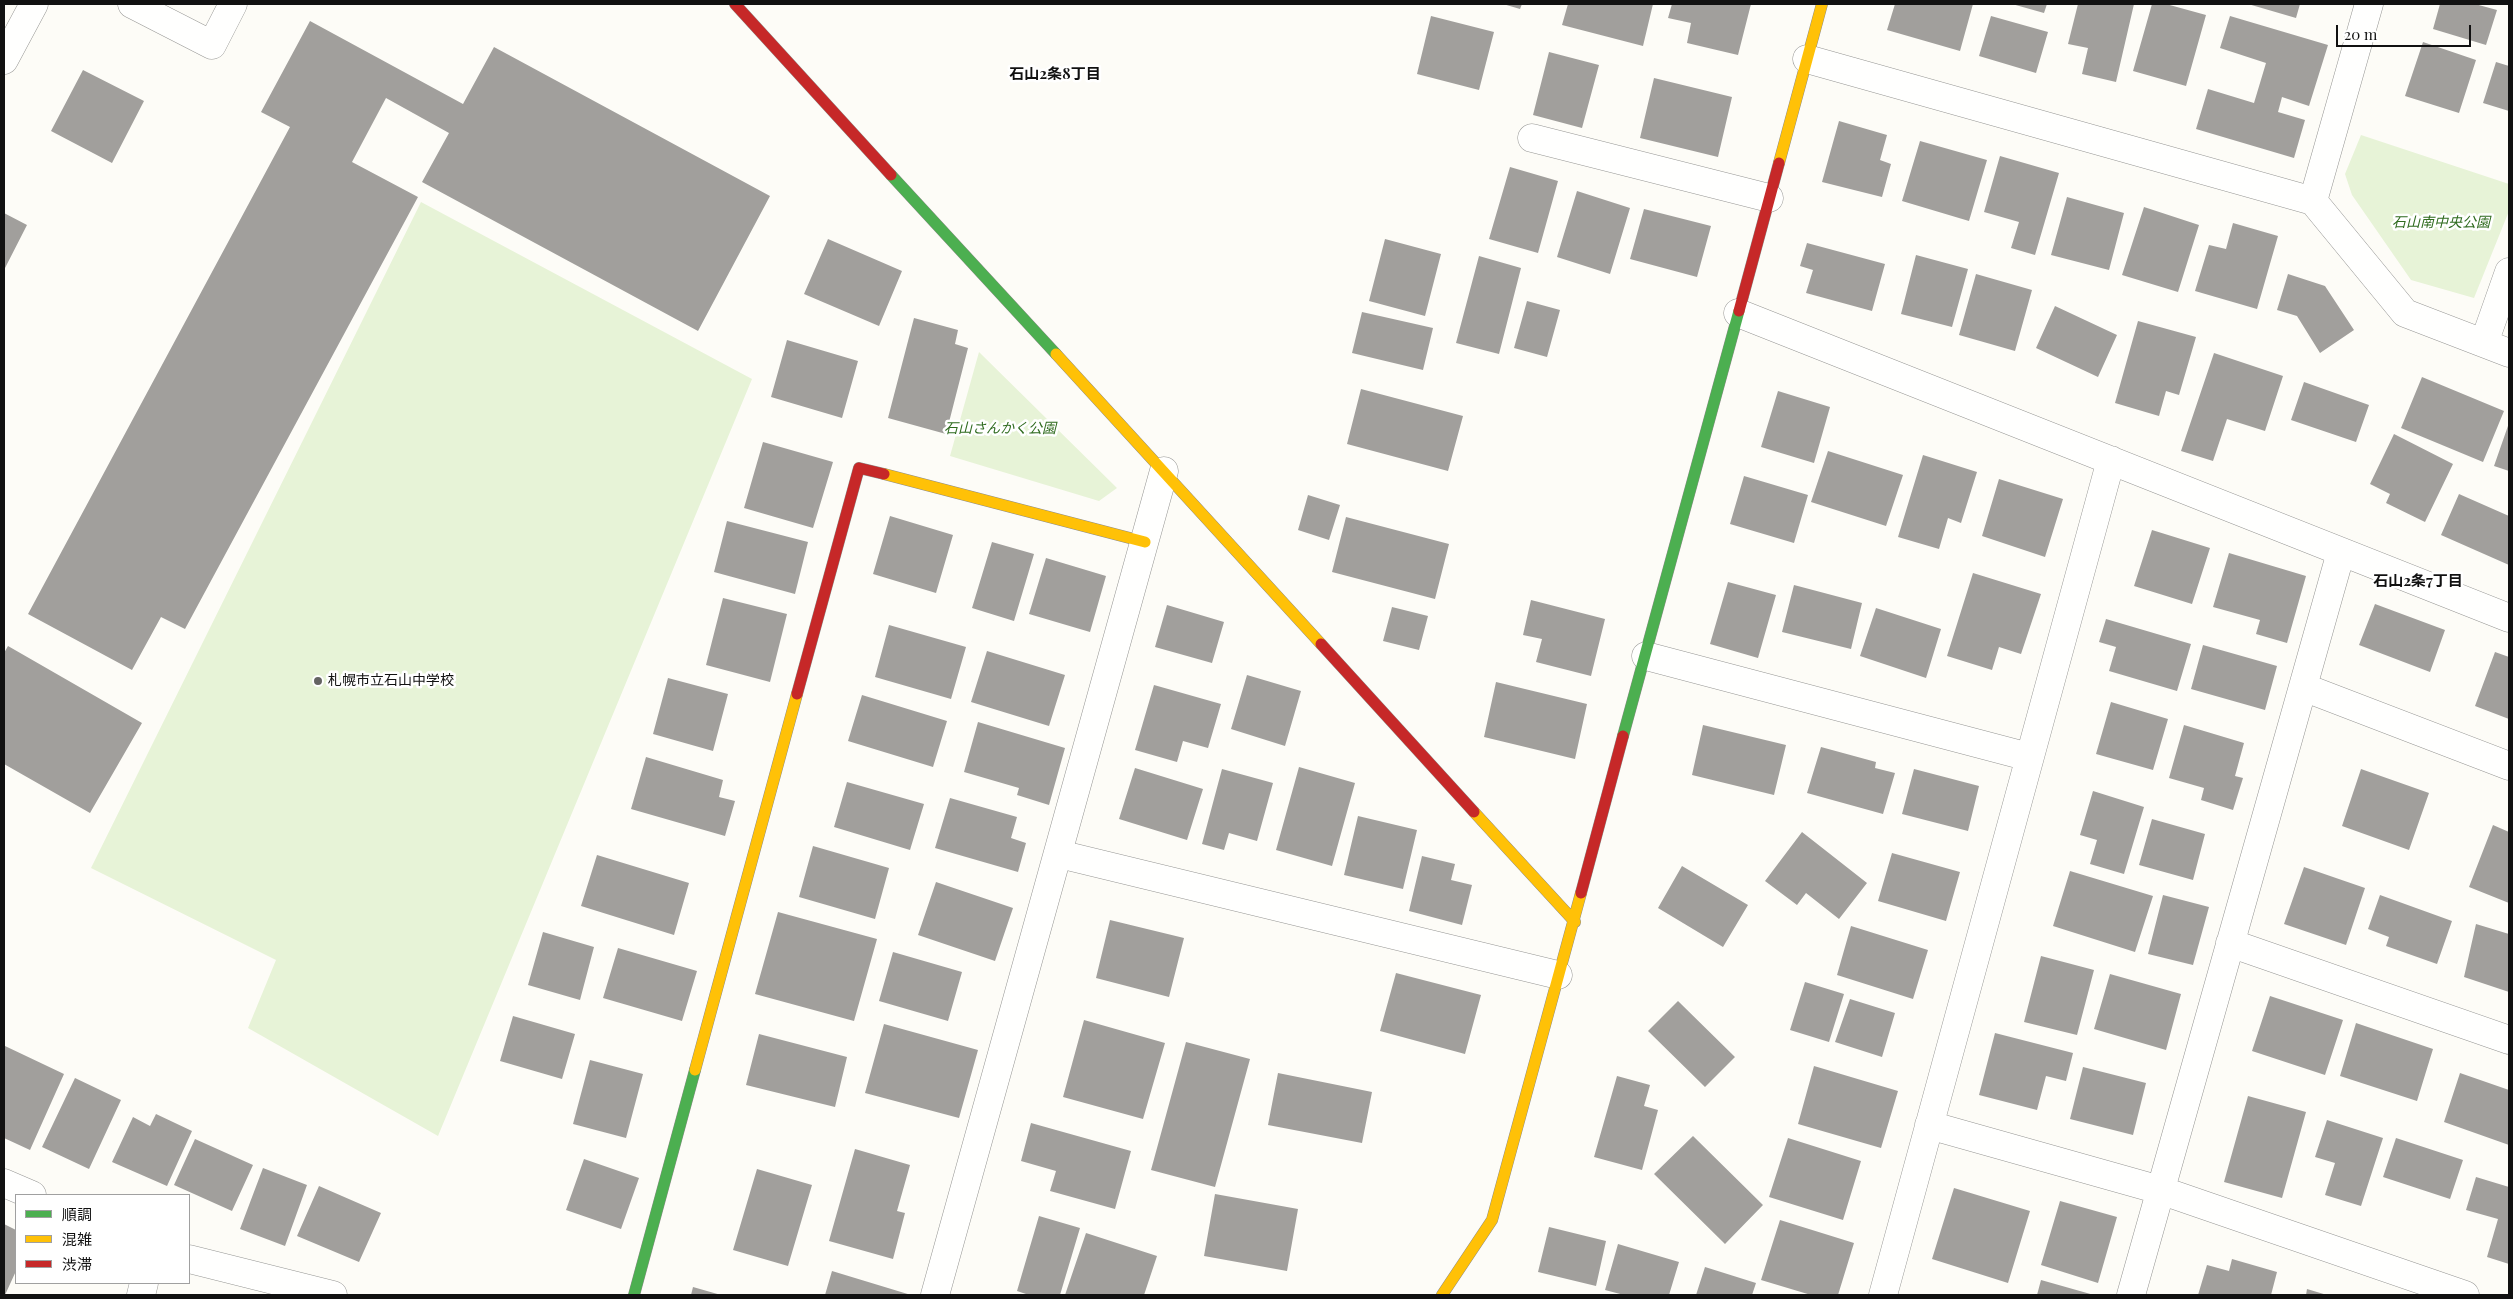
<!DOCTYPE html>
<html>
<head>
<meta charset="utf-8">
<style>
  body { margin:0 }
  #map { position:relative; width:2513px; height:1299px; overflow:hidden; background:#fdfcf7; font-family:"Playfair Display","Noto Sans JP",serif }
  canvas { display:block }
  .frame { position:absolute; inset:0; border:5px solid #111; pointer-events:none }
  .legend { position:absolute; left:15px; top:1194px; width:175px; height:90px; box-sizing:border-box; background:#fff; border:1px solid #a0a0a0; margin:0; padding:6px 9px; list-style:none; font-size:15px; color:#111 }
  .legend li { display:flex; align-items:center; gap:10px; height:25px }
  .legend b { width:25px; border:1px solid #a0a0a0 }
  .scale { position:absolute; left:2336px; top:25px; width:135px; height:22px; box-sizing:border-box; border:2px solid #111; border-top:0; padding-left:6px; font-size:15px; line-height:18px; white-space:nowrap; color:#111; -webkit-text-stroke:4px #fff; paint-order:stroke }
</style>
</head>
<body>
<div id="map">
<canvas width="2513" height="1299"></canvas>
<div class="frame"></div>
<ul class="legend">
<li><b style="height:6px;background:#4caf50"></b>順調</li>
<li><b style="height:6px;background:#ffc107"></b>混雑</li>
<li><b style="height:6px;background:#c62828"></b>渋滞</li>
</ul>
<div class="scale">20 m</div>
</div>
<script>
const g = document.querySelector('canvas').getContext('2d');
g.lineJoin = 'round';
function paint(path, color) { g.fillStyle = color; g.fill(path, 'evenodd'); }
function stroke(path, color, width, dash) { g.strokeStyle = color; g.lineWidth = width; g.lineCap = dash ? 'butt' : 'round'; g.setLineDash(dash || []); g.stroke(path); }
function drawText(font, color, halo, rows, align = 'center') {
  g.font = font + ' "Playfair Display","Noto Sans JP",serif'; g.lineWidth = 5; g.setLineDash([]); g.textBaseline = 'middle'; g.strokeStyle = halo; g.fillStyle = color; for (const [text, x, y, turn = 0] of rows) {
    g.save(); g.translate(x, y); g.rotate((+turn || 0) * Math.PI / 180); g.textAlign = isNaN(turn) ? turn : align; if (halo) g.strokeText(text, 0, 0); g.fillText(text, 0, 0); g.restore();
  }
}
const green = new Path2D(`
  M2361 135 2509 184V211L2474 298 2411 280 2352 195 2345 174Z
  M421 202 752 379 438 1136 248 1028 276 960 91 868Z
  M979 352 1117 488 1099 501 950 456Z`);
const building = new Path2D(`
  M1503 4H1522L1520 9Z
  M1568 4H1653L1643 46 1562 25Z
  M1672 4H1751L1738 55 1687 43 1691 23 1668 18Z
  M1895 4H1973L1960 51 1887 30Z
  M2012 4H2047L2044 13Z
  M2078 4H2134L2116 82 2082 74 2088 48 2068 44Z
  M2152 4H2166L2206 15 2186 86 2133 71Z
  M2248 4H2300L2296 18Z
  M2440 4H2475L2497 10 2486 45 2433 29Z
  M1431 16 1494 32 1479 90 1417 74Z
  M1991 16 2048 32 2036 73 1979 56Z
  M2230 16 2328 45 2309 106 2282 97 2278 112 2305 120 2294 158 2196 129 2208 89 2254 103 2266 63 2220 48Z
  M310 21 463 104 494 47 770 196 698 331 422 182 449 133 386 98 352 162 418 197 185 629 161 617 132 670 28 614 290 127 261 112Z
  M2423 42 2476 60 2459 113 2405 96Z
  M1549 52 1599 65 1582 128 1533 115Z
  M2496 62 2509 66V111L2483 103Z
  M83 70 144 101 112 163 51 131Z
  M1654 78 1732 97 1718 157 1640 138Z
  M1839 121 1887 135 1880 160 1891 164 1882 197 1822 182Z
  M1920 141 1987 160 1969 221 1902 201Z
  M2000 156 2059 173 2035 255 2011 248 2019 222 1984 212Z
  M1510 167 1558 181 1538 253 1489 239Z
  M1577 191 1630 208 1610 274 1557 257Z
  M2067 197 2124 213 2109 270 2051 255Z
  M2144 207 2199 225 2178 292 2122 275Z
  M1644 209 1711 226 1697 277 1630 259Z
  M4 213 27 225 4 270Z
  M2233 223 2278 236 2257 309 2195 291 2209 245 2226 249Z
  M828 239 902 271 879 326 804 294Z
  M1385 239 1441 254 1425 316 1369 301Z
  M1807 243 1885 264 1872 311 1806 293 1813 270 1800 266Z
  M1916 255 1968 269 1952 327 1901 314Z
  M1479 256 1521 268 1499 354 1456 343Z
  M1976 274 2032 290 2015 351 1959 335Z
  M2288 274 2325 286 2354 330 2320 353 2297 316 2277 310Z
  M1527 301 1560 310 1547 357 1514 348Z
  M2055 306 2117 335 2098 377 2036 348Z
  M1362 312 1433 328 1423 370 1352 353Z
  M914 318 958 330 955 344 968 348 946 434 888 418Z
  M2138 321 2196 337 2179 395 2166 391 2159 416 2115 403Z
  M787 340 858 361 842 418 771 397Z
  M2214 353 2283 376 2265 431 2227 419 2213 461 2181 451Z
  M2422 377 2504 411 2483 462 2401 428Z
  M2304 382 2369 405 2356 442 2291 420Z
  M1361 389 1463 416 1448 471 1347 444Z
  M1778 391 1830 407 1814 463 1761 447Z
  M2509 423V471L2494 466Z
  M2394 434 2453 464 2425 522 2386 503 2390 494 2370 484Z
  M763 442 833 462 813 528 744 508Z
  M1828 451 1903 475 1886 526 1811 502Z
  M1923 455 1977 472 1961 523 1948 518 1939 549 1898 537Z
  M1744 476 1808 495 1794 543 1730 524Z
  M1999 479 2063 499 2045 557 1982 536Z
  M2459 494 2509 516V565L2441 535Z
  M1308 495 1340 505 1329 540 1298 530Z
  M890 516 953 535 936 593 873 574Z
  M1346 517 1449 544 1435 599 1332 572Z
  M727 521 808 542 795 594 714 572Z
  M2152 530 2210 548 2192 604 2134 586Z
  M992 542 1034 554 1014 621 972 608Z
  M2229 553 2306 576 2287 643 2256 634 2260 620 2213 607Z
  M1046 558 1106 576 1090 632 1029 614Z
  M1973 573 2041 594 2021 654 1999 647 1992 670 1947 656Z
  M1728 582 1776 595 1758 658 1710 644Z
  M1794 585 1862 603 1851 649 1782 632Z
  M723 598 787 614 770 682 706 665Z
  M1531 600 1605 619 1591 676 1536 662 1542 639 1523 635Z
  M2375 604 2445 630 2430 672 2359 645Z
  M1167 605 1224 622 1212 663 1155 647Z
  M1392 607 1428 616 1419 650 1383 641Z
  M1876 608 1941 629 1926 678 1860 656Z
  M2106 619 2191 644 2177 691 2109 671 2116 647 2099 642Z
  M889 625 966 647 951 699 875 677Z
  M2203 645 2277 666 2265 710 2191 689Z
  M8 646 142 723 90 813 4 764V653Z
  M987 651 1065 675 1049 726 971 702Z
  M2495 652 2509 657V719L2475 706Z
  M1247 675 1301 691 1285 746 1231 729Z
  M668 678 728 694 713 751 653 734Z
  M1496 682 1587 704 1575 759 1484 737Z
  M1154 685 1221 704 1208 748 1183 741 1177 762 1135 750Z
  M862 695 947 721 933 767 848 741Z
  M2111 702 2168 719 2153 770 2096 754Z
  M978 722 1065 748 1049 805 1017 795 1019 788 964 772Z
  M1703 725 1786 745 1774 795 1692 775Z
  M2184 725 2244 743 2235 776 2243 778 2233 810 2201 800 2204 788 2169 778Z
  M1821 747 1876 762 1875 768 1895 773 1883 814 1807 793Z
  M646 757 723 780 719 797 735 801 725 836 631 809Z
  M1299 767 1355 783 1332 866 1276 850Z
  M1135 768 1203 789 1187 840 1119 819Z
  M1222 769 1273 783 1257 841 1229 833 1224 850 1202 844Z
  M1914 769 1979 786 1968 831 1902 814Z
  M2361 769 2429 793 2409 850 2342 826Z
  M847 782 924 804 910 850 834 827Z
  M2093 791 2144 807 2124 874 2090 864 2097 840 2080 835Z
  M950 798 1017 817 1011 838 1026 843 1018 872 935 848Z
  M1358 816 1417 830 1403 889 1344 875Z
  M2152 819 2205 834 2193 880 2139 865Z
  M2493 825 2509 832V903L2469 887Z
  M1802 832 1867 883 1839 919 1806 893 1797 905 1765 881Z
  M813 846 889 868 875 919 799 897Z
  M1892 853 1960 872 1946 921 1878 901Z
  M597 855 689 883 674 935 581 906Z
  M1422 856 1455 864 1451 880 1472 885 1462 925 1409 911Z
  M1682 866 1748 905 1723 947 1658 908Z
  M2304 867 2365 888 2346 945 2284 924Z
  M2070 871 2153 896 2135 952 2053 926Z
  M936 882 1013 908 995 961 918 935Z
  M2163 895 2209 907 2193 965 2148 954Z
  M2380 895 2452 921 2437 964 2386 946 2389 937 2368 929Z
  M778 912 877 939 854 1021 755 994Z
  M1110 920 1184 938 1169 997 1096 978Z
  M2476 924 2509 934V992L2464 977Z
  M1851 926 1928 950 1913 999 1837 975Z
  M543 932 594 947 580 1000 528 985Z
  M618 948 697 971 682 1021 603 998Z
  M893 952 962 972 948 1021 879 1001Z
  M2041 956 2094 970 2077 1035 2024 1022Z
  M1396 973 1481 995 1465 1054 1380 1031Z
  M2110 974 2181 994 2166 1050 2094 1029Z
  M1805 982 1844 994 1829 1042 1790 1030Z
  M2270 996 2343 1020 2325 1075 2252 1051Z
  M1850 999 1895 1013 1882 1057 1835 1042Z
  M1678 1001 1735 1057 1705 1087 1648 1031Z
  M513 1016 575 1034 562 1079 500 1061Z
  M1084 1020 1165 1043 1143 1119 1063 1097Z
  M2356 1023 2433 1049 2417 1101 2340 1076Z
  M884 1024 978 1050 959 1118 865 1093Z
  M1995 1033 2073 1053 2066 1081 2046 1076 2037 1110 1979 1095Z
  M759 1034 847 1057 835 1107 746 1085Z
  M1186 1042 1250 1059 1215 1187 1151 1170Z
  M5 1046 64 1074 30 1150 4 1138Z
  M590 1060 643 1074 626 1138 573 1124Z
  M1814 1066 1898 1091 1881 1148 1798 1124Z
  M2083 1067 2146 1083 2133 1135 2070 1119Z
  M1278 1073 1372 1092 1362 1143 1268 1125Z
  M2460 1073 2509 1090V1145L2444 1122Z
  M1617 1076 1650 1085 1644 1106 1658 1110 1642 1170 1594 1157Z
  M75 1078 121 1100 89 1169 42 1147Z
  M2248 1096 2306 1112 2282 1198 2224 1182Z
  M156 1114 192 1131 167 1186 112 1162 133 1117 150 1126Z
  M2327 1120 2383 1138 2361 1206 2325 1195 2335 1163 2315 1157Z
  M1031 1123 1131 1151 1115 1209 1050 1191 1056 1171 1021 1161Z
  M1693 1136 1763 1205 1725 1244 1654 1174Z
  M1788 1138 1861 1161 1843 1220 1769 1197Z
  M2396 1138 2463 1160 2450 1199 2383 1177Z
  M195 1139 253 1165 232 1211 174 1185Z
  M855 1149 910 1165 897 1211 905 1213 893 1259 829 1241Z
  M584 1159 639 1178 621 1229 566 1210Z
  M263 1168 307 1185 285 1246 240 1229Z
  M757 1169 812 1185 788 1266 733 1250Z
  M2476 1177 2509 1187V1264L2487 1257 2498 1219 2466 1210Z
  M319 1186 381 1213 359 1262 297 1236Z
  M1954 1188 2030 1211 2008 1283 1932 1259Z
  M1215 1194 1298 1209 1287 1271 1204 1256Z
  M2060 1201 2117 1217 2098 1283 2041 1265Z
  M1039 1216 1080 1228 1060 1295H1029L1017 1291Z
  M1780 1220 1854 1243 1838 1295H1811L1761 1280Z
  M4 1224 16 1230V1271L5 1295Z
  M1549 1227 1606 1241 1596 1286 1538 1272Z
  M1086 1233 1157 1256 1144 1295H1065Z
  M1618 1244 1679 1262 1669 1295H1624L1605 1290Z
  M2232 1259 2277 1272 2271 1295H2198L2207 1265 2229 1271Z
  M1705 1267 1756 1283 1752 1295H1696Z
  M832 1271 911 1295H825Z
  M2041 1280 2094 1295H2037Z
  M693 1287 721 1295H691Z
  M2307 1289 2327 1295H2306Z`);
const street = new Path2D(`
  M132 4 212 45 233 4
  M1807 59 2313 201 2405 313 2509 353
  M4 60 34 4
  M1532 138 1769 198
  M2313 201 2369 4
  M1738 313 2509 618
  M2484 343 2509 272
  M1646 656 2029 757
  M2303 687 2509 766
  M1059 854 1558 975
  M2230 943 2509 1040
  M1929 1125 2160 1190 2465 1295
  M4 1183 32 1195
  M189 1259 333 1295
  M141 1295 144 1283
  M935 1295 1164 471
  M1883 1295 2111 460
  M2131 1295 2341 552`);
const fast = new Path2D(`
  M891 175 1056 354
  M1623 736 1739 311
  M634 1295 695 1070`);
const slow = new Path2D(`
  M1779 163 1822 4
  M1056 354 1321 644
  M884 474 1145 542
  M1474 812 1575 922
  M695 1070 797 694
  M1442 1295 1492 1220 1581 893`);
const jam = new Path2D(`
  M735 4 891 175
  M1739 311 1779 163
  M1321 644 1474 812
  M797 694 859 468 884 474
  M1581 893 1623 736`);
const markers = [
  [318,681,5,"#646362"]
];
const parkNames = [
  ["石山南中央公園",2441,223],
  ["石山さんかく公園",1000,429]
];
const poiNames = [
  ["札幌市立石山中学校",328,681]
];
const neighbourhoodNames = [
  ["石山2条8丁目",1055,74],
  ["石山2条7丁目",2418,581]
];
paint(green, '#e7f3d7');
paint(building, '#a19f9c');
stroke(street, '#979795', 29);
stroke(fast, '#8e8d8b', 12);
stroke(slow, '#8e8d8b', 12);
stroke(jam, '#8e8d8b', 12);
stroke(street, '#fffffe', 28);
stroke(fast, '#4caf50', 11);
stroke(slow, '#ffc107', 11);
stroke(jam, '#c62828', 11);
for (const [x, y, r, color] of markers) { const dot = new Path2D(); dot.arc(x, y, r, 0, 2 * Math.PI); g.fillStyle = color; g.fill(dot); stroke(dot, '#fff', 2); }
drawText('italic 14px', '#2f6b1f', '#fff', parkNames);
drawText('14px', '#111', '#fff', poiNames, 'left');
drawText('bold 15px', '#111', '#fff', neighbourhoodNames);
</script>
</body>
</html>
